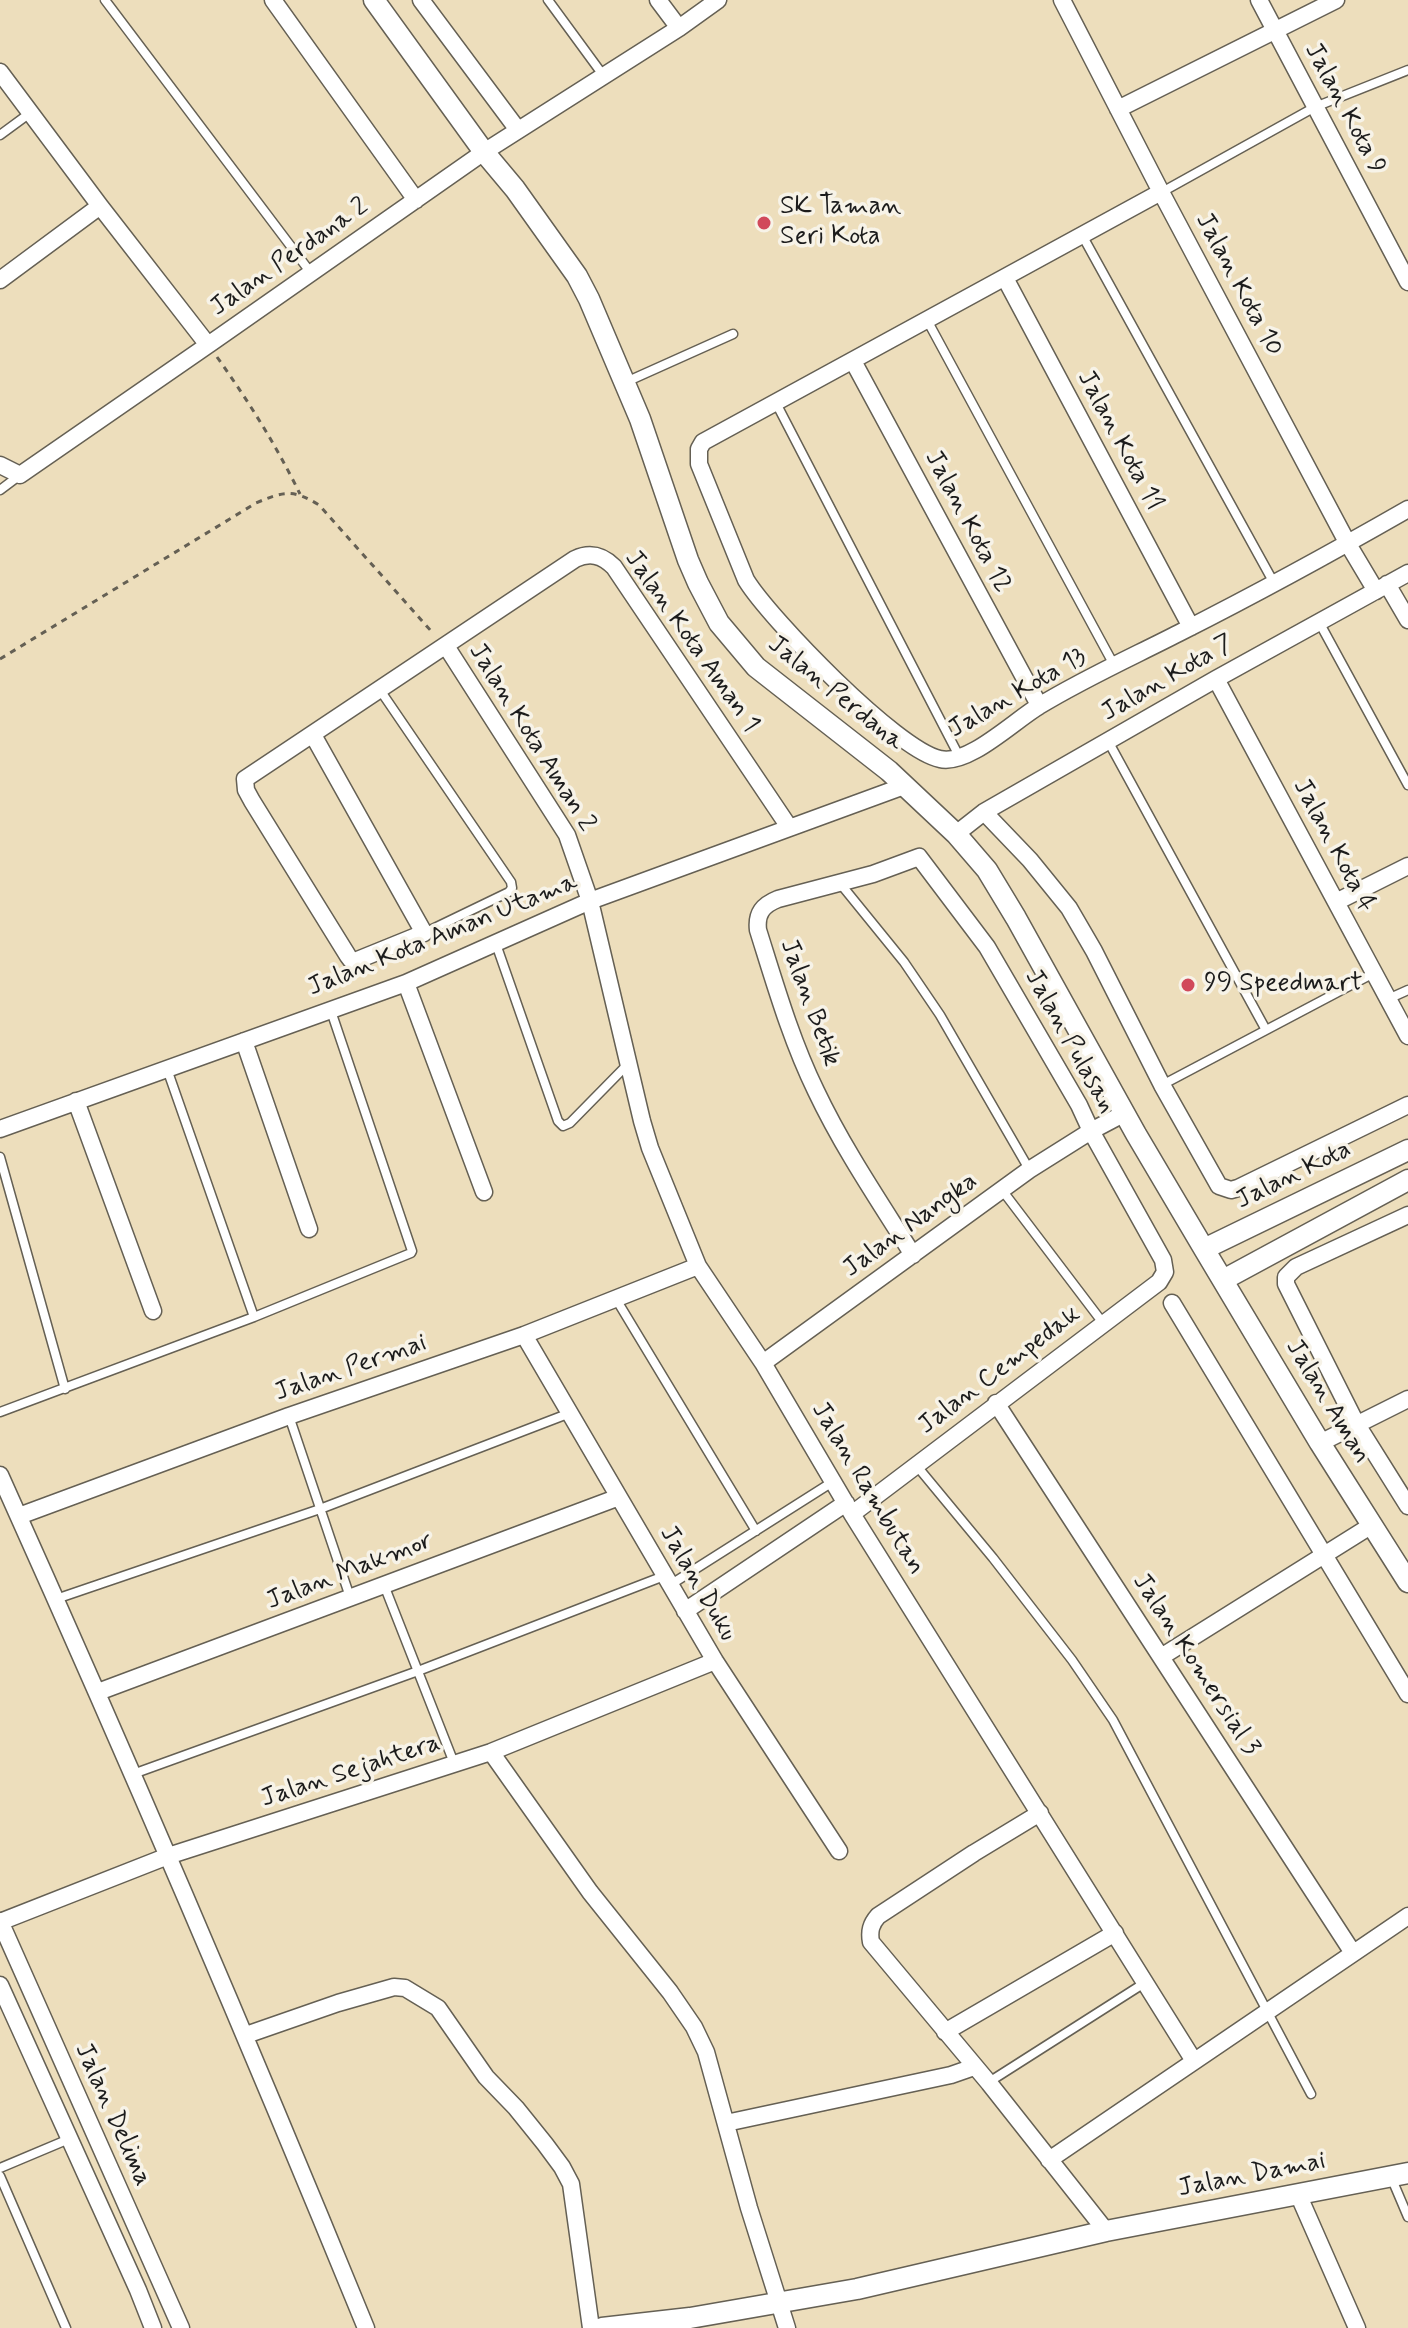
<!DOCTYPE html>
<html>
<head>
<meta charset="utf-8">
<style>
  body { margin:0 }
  canvas { display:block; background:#eddebc }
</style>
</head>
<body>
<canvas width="1408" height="2328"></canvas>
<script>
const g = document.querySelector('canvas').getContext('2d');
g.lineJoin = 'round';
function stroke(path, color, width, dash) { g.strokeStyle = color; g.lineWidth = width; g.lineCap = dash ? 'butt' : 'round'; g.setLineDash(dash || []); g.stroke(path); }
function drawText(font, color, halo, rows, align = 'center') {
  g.font = font + ' Mynerve,sans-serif'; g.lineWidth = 7; g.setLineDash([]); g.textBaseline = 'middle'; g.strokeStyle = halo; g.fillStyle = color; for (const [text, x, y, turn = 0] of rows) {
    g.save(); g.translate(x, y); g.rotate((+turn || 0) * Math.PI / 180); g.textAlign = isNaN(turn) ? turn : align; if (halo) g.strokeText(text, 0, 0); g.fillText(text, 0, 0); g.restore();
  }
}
const path = new Path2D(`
  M217 357C249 402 276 445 300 494
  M0 659 256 503C284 491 293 489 319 505L432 632`);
const service = new Path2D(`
  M105 0 311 273
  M548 0 603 75
  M0 135 30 113
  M1162 192 1315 107 1408 70
  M1082 235 1274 583
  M927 320 1114 665
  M626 382 733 334
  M776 403 959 756
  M0 490 20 475
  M1319 622 1408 785
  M380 690 511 882 512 888 509 892 424 933
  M1108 741 1266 1030
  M839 882 904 962 940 1015 1029 1169
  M496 944 558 1121 563 1126 570 1123 627 1065
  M1388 999 1408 990
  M167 1069 254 1317
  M1162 1085 1374 973
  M0 1157 65 1389
  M1002 1190 1103 1323
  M616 1299 756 1531
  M0 1412 254 1317 411 1253 412 1251 331 1011
  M289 1416 350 1597
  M916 1465 993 1558 1072 1660 1113 1720 1311 2094
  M384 1585 454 1763
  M670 1585 834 1481
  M56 1599 320 1509 570 1413
  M133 1774 418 1671 664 1576
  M989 2082 1146 1982
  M0 2168 69 2139
  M0 2176 66 2328
  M1391 2177 1408 2217`);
const minor = new Path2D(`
  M273 0 416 200
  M421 0 518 130
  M658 0 679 28
  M1062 0 1161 192 1348 544 1376 591
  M1259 0 1408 282
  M0 72 100 206 208 345 484 152 679 28 718 0
  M1118 109 1336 0
  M1161 192 703 442 699 449V464L746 580C770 619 897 750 940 759 968 766 1015 720 1039 706 1083 679 1132 657 1179 633 1256 594 1333 552 1408 509
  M1005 278 1191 627
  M0 280 100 206
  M853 361 1039 705
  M0 465 20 475 208 345
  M1387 584 1408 620
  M446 646 567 835 590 901 642 1121 650 1148 698 1266 763 1363 852 1514 1194 2061
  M1216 679 1408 1036
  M313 735 424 933 355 961 351 960 348 956 252 801 246 790 245 779 575 559C590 552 602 555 614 567L789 827
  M984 812 1030 860 1069 908 1094 951 1162 1085 1219 1186 1231 1190 1238 1188 1408 1105
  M956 834 984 812 1216 679 1408 573
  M1336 902 1408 866
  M406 983 484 1192
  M244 1041 309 1229
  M76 1101 153 1311
  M0 1129 406 983 590 901 904 786
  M1408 1215 1296 1267 1286 1277V1284L1356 1423 1408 1506
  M1172 1303 1408 1694
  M524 1335 715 1661 839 1851
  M763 1363 1029 1170 1091 1131 1125 1113
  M996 1403 1353 1953
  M1320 1443 1408 1399
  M0 1475C127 1757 249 2042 366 2328
  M852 1514 1159 1282 1165 1272 1163 1260 1091 1131 1079 1105 987 947 919 857 873 874 778 899C763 905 756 913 758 930 775 984 791 1040 816 1091 843 1148 879 1201 913 1255
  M19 1516 289 1416 524 1335 698 1266
  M685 1611 846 1503
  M1161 1657 1372 1525
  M98 1692 619 1497
  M491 1752 590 1892 670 1992 694 2027 706 2052 749 2208 787 2328
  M1040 1813 974 1853 878 1916C871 1924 869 1931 871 1942L989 2083 1106 2231
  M0 1921 181 2328
  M0 1922 168 1856 491 1752 715 1661
  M0 1985 138 2290 153 2328
  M945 2032 1115 1933
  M246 2035 338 2003 394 1987 405 1988 438 2008 486 2077 516 2108 545 2144 562 2167 571 2184 591 2328
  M726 2123 951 2075 974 2067
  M1049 2160 1408 1916
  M1298 2194 1357 2328`);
const tertiary = new Path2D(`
  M374 0 484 152 515 189 577 276 589 299 640 419 688 560 698 583 719 623 756 667 889 771 956 834 987 870 1016 918 1136 1134 1204 1249 1320 1443 1408 1582
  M1204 1249 1408 1150
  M1223 1280 1408 1180
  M602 2328 690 2318 857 2289 1106 2231 1408 2173`);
const markers = [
  [764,223,8,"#d1495b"],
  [1188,985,8,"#d1495b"]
];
const streetNames = [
  ["Jalan Kota 9",1344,109,62],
  ["Jalan Perdana 2",290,258,-35],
  ["Jalan Kota 10",1238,285,62],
  ["Jalan Kota 11",1119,441,62],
  ["Jalan Kota 12",967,522,62],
  ["Jalan Kota Aman 1",691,642,55],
  ["Jalan Kota 7",1168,679,-30],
  ["Jalan Perdana",835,694,39],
  ["Jalan Kota 13",1018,694,-30],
  ["Jalan Kota Aman 2",531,738,58],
  ["Jalan Kota 4",1333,846,62],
  ["Jalan Kota Aman Utama",443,936,-22],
  ["Jalan Betik",809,1003,70],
  ["Jalan Pulasan",1069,1042,61],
  ["Jalan Kota",1294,1176,-26],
  ["Jalan Nangka",911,1226,-36],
  ["Jalan Permai",351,1369,-19],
  ["Jalan Cempedak",1000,1371,-37],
  ["Jalan Aman",1327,1402,59],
  ["Jalan Rambutan",867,1489,59],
  ["Jalan Makmor",350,1572,-21],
  ["Jalan Duku",697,1584,60],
  ["Jalan Komersial 3",1195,1665,57],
  ["Jalan Sejahtera",351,1772,-18],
  ["Jalan Delima",112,2115,66],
  ["Jalan Damai",1252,2176,-11]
];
const poiNames = [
  ["SK Taman",780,208],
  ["Seri Kota",780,238],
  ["99 Speedmart",1204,985]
];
stroke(service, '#656054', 11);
stroke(minor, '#656054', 19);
stroke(tertiary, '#656054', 23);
stroke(path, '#656054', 3, [6, 6]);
stroke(service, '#fff', 8);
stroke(minor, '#fff', 16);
stroke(tertiary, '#fff', 20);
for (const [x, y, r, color] of markers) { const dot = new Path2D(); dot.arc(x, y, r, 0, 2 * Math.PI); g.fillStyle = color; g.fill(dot); stroke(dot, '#f7f3e8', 3); }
drawText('26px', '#1c1c1c', '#f7f3e8', streetNames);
drawText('26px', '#1c1c1c', '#f7f3e8', poiNames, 'left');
</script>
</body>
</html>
